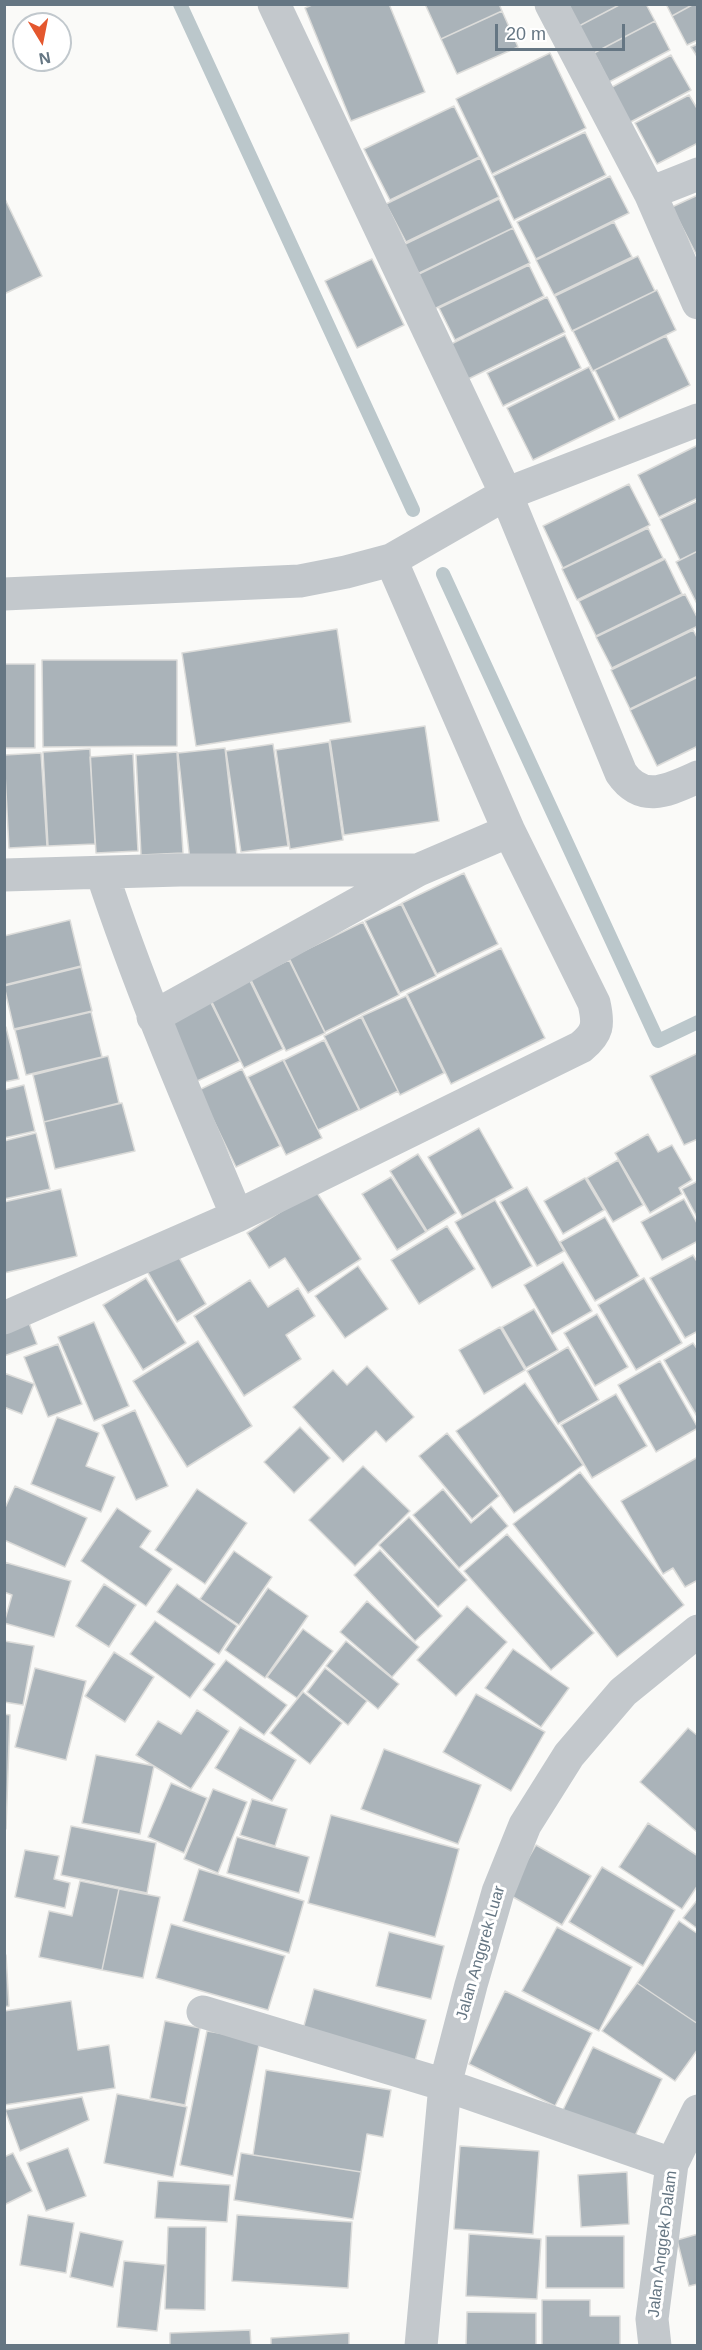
<!DOCTYPE html>
<html>
<head>
<meta charset="utf-8">
<style>
  body { margin:0 }
  #map { position:relative; width:702px; height:2350px; overflow:hidden; background:#fafaf8; font-family:Helvetica,sans-serif }
  canvas { display:block }
  .frame { position:absolute; inset:0; border:6px solid #657683; pointer-events:none }
  .north { position:absolute; left:12px; top:12px; width:60px; height:60px; box-sizing:border-box; background:#fff; border:2px solid #c1c8cd; border-radius:50%; rotate:170deg; font-size:16px; font-weight:700; line-height:24px; text-align:center; color:#657683 }
  .north::after { content:''; display:block; margin:auto; width:21px; height:27px; background:#e4572e; clip-path:polygon(50% 0,100% 100%,50% 72%,0 100%) }
  .scale { position:absolute; left:495px; top:24px; width:130px; height:27px; box-sizing:border-box; border:3px solid #657683; border-top:0; padding-left:8px; font-size:18px; line-height:21px; white-space:nowrap; color:#657683; -webkit-text-stroke:4px #fff; paint-order:stroke }
</style>
</head>
<body>
<div id="map">
<canvas width="702" height="2350"></canvas>
<div class="frame"></div>
<div class="north">N</div>
<div class="scale">20 m</div>
</div>
<script>
const g = document.querySelector('canvas').getContext('2d');
g.lineJoin = 'round';
function stroke(path, color, width, dash) { g.strokeStyle = color; g.lineWidth = width; g.lineCap = dash ? 'butt' : 'round'; g.setLineDash(dash || []); g.stroke(path); }
function paint(path, color) { g.fillStyle = color; g.fill(path, 'evenodd'); }
function drawText(font, color, halo, rows, align = 'center') {
  g.font = font + ' Helvetica,sans-serif'; g.lineWidth = 6; g.setLineDash([]); g.textBaseline = 'middle'; g.strokeStyle = halo; g.fillStyle = color; for (const [text, x, y, turn = 0] of rows) {
    g.save(); g.translate(x, y); g.rotate((+turn || 0) * Math.PI / 180); g.textAlign = isNaN(turn) ? turn : align; if (halo) g.strokeText(text, 0, 0); g.fillText(text, 0, 0); g.restore();
  }
}
const stream = new Path2D(`
  M180 4 413 510
  M443 574 658 1041 698 1022`);
const building = new Path2D(`
  M314 4H389L425 92 351 121 305 8Z
  M425 4H499L502 11 441 39Z
  M568 4H621L579 26Z
  M621 4H646L655 21 594 53 579 26Z
  M666 4H694L672 16Z
  M694 4H698V40L687 45 672 16Z
  M502 11 518 47 457 74 441 39Z
  M655 21 670 50 609 82 594 53Z
  M698 44V58L691 47Z
  M550 53 586 128 492 174 456 99Z
  M671 55 691 90 621 127 603 92Z
  M689 95 698 110V143L657 164 635 123Z
  M454 106 479 157 390 200 364 149Z
  M585 132 606 175 514 220 493 176Z
  M480 158 499 197 406 242 386 204Z
  M610 176 629 213 536 259 517 222Z
  M698 195V258L672 207Z
  M4 197 42 276 4 294Z
  M499 199 513 228 411 277 397 248Z
  M614 222 632 257 554 295 536 260Z
  M513 228 530 263 432 310 415 276Z
  M638 256 655 291 572 331 555 296Z
  M372 259 404 325 357 348 325 281Z
  M529 265 544 296 455 340 439 308Z
  M657 290 676 330 593 371 573 331Z
  M547 297 565 332 462 382 445 347Z
  M565 335 581 368 503 406 487 373Z
  M666 336 690 385 619 419 595 370Z
  M589 367 615 420 533 460 507 408Z
  M698 445V498L659 517 638 475Z
  M629 484 650 525 563 568 543 526Z
  M698 501V551L680 560 660 519Z
  M648 528 663 558 577 600 562 569Z
  M698 551V606L676 562Z
  M665 559 682 594 596 636 579 601Z
  M685 594 698 619V626L612 668 596 637Z
  M337 629 351 722 196 746 182 653Z
  M693 630 698 639V676L630 709 611 670Z
  M42 660H177V746L43 747Z
  M4 664H35V748H4Z
  M698 677V746L657 766 630 710Z
  M425 726 439 821 344 835 330 740Z
  M329 742 343 840 290 849 276 750Z
  M273 744 288 846 241 852 226 751Z
  M225 748 237 856 190 861 178 753Z
  M90 749 95 844 48 846 43 752Z
  M177 752 183 853 141 855 136 755Z
  M41 753 47 846 9 848 4 755Z
  M133 754 138 851 96 853 90 757Z
  M464 873 498 944 437 974 402 903Z
  M401 904 436 976 400 993 365 921Z
  M70 920 81 966 4 985V936Z
  M363 922 399 995 325 1032 289 958Z
  M501 948 545 1038 451 1084 407 994Z
  M289 960 325 1033 286 1051 250 978Z
  M81 967 92 1011 14 1029 4 986Z
  M249 979 283 1049 244 1068 210 998Z
  M406 996 444 1073 400 1095 362 1016Z
  M209 999 240 1061 193 1083 163 1021Z
  M91 1012 102 1057 26 1075 15 1030Z
  M361 1017 398 1091 360 1110 324 1036Z
  M6 1027 19 1079 4 1082V1028Z
  M324 1040 359 1110 318 1130 284 1060Z
  M698 1053V1139L684 1145 650 1076Z
  M108 1056 119 1103 44 1122 33 1075Z
  M283 1060 322 1138 286 1155 248 1077Z
  M242 1069 280 1146 236 1167 199 1090Z
  M24 1085 35 1131 4 1138V1090Z
  M122 1103 135 1151 55 1169 44 1122Z
  M479 1128 513 1188 462 1216 428 1157Z
  M36 1133 50 1189 4 1199V1141Z
  M648 1134 658 1152 672 1145 692 1180 679 1188 682 1194 650 1213 615 1153Z
  M418 1154 456 1213 427 1231 390 1171Z
  M618 1160 643 1205 613 1222 587 1178Z
  M391 1177 426 1232 397 1250 362 1194Z
  M585 1178 604 1210 563 1234 544 1201Z
  M698 1181V1219L682 1189Z
  M527 1187 564 1251 537 1266 500 1202Z
  M61 1189 77 1256 4 1273V1202Z
  M315 1190 361 1259 308 1293 285 1258 269 1268 247 1233Z
  M684 1199 698 1225V1241L662 1260 641 1222Z
  M495 1200 532 1266 492 1288 455 1222Z
  M605 1217 639 1276 595 1301 560 1242Z
  M447 1226 475 1269 419 1304 391 1260Z
  M177 1254 206 1304 177 1322 147 1271Z
  M693 1255 698 1263V1331L685 1338 650 1278Z
  M563 1262 592 1311 552 1334 524 1285Z
  M358 1266 388 1309 345 1338 315 1296Z
  M146 1278 186 1343 143 1370 103 1305Z
  M644 1278 682 1343 636 1370 598 1305Z
  M250 1280 268 1307 298 1288 315 1316 286 1335 301 1359 244 1396 194 1316Z
  M534 1309 558 1350 526 1368 502 1327Z
  M597 1314 628 1367 595 1386 564 1333Z
  M94 1322 129 1406 94 1421 58 1337Z
  M29 1323 37 1344 4 1356V1332Z
  M500 1327 525 1370 484 1394 459 1350Z
  M198 1341 252 1426 187 1467 133 1381Z
  M693 1343 698 1350V1418L664 1360Z
  M58 1344 82 1404 48 1417 24 1357Z
  M568 1347 599 1400 558 1424 527 1371Z
  M660 1361 698 1428 656 1452 618 1385Z
  M367 1366 414 1417 386 1442 376 1431 343 1462 293 1407 333 1370 347 1385Z
  M4 1373 34 1384 22 1414 4 1407Z
  M525 1383 583 1465 514 1513 456 1431Z
  M616 1394 647 1446 592 1478 561 1425Z
  M135 1410 168 1486 136 1500 102 1425Z
  M57 1417 99 1433 86 1466 115 1477 101 1512 31 1484Z
  M300 1427 330 1458 294 1493 264 1462Z
  M447 1433 499 1496 472 1519 419 1456Z
  M698 1457V1580L685 1587 673 1568 663 1574 621 1501Z
  M363 1466 410 1511 355 1566 309 1520Z
  M580 1472 684 1605 617 1657 513 1524Z
  M15 1486 87 1518 65 1567 4 1540V1510Z
  M197 1489 247 1523 205 1584 155 1550Z
  M443 1489 471 1523 491 1506 508 1526 459 1568 413 1515Z
  M117 1508 151 1531 140 1547 172 1569 146 1606 81 1561Z
  M409 1517 467 1580 438 1607 379 1545Z
  M507 1534 594 1633 551 1670 464 1571Z
  M380 1550 442 1616 415 1641 354 1575Z
  M234 1551 272 1577 239 1625 200 1599Z
  M4 1562 71 1581 54 1637 4 1623 12 1595 4 1592Z
  M104 1584 136 1605 109 1647 76 1626Z
  M177 1584 237 1626 219 1654 157 1612Z
  M268 1588 308 1616 265 1678 225 1650Z
  M367 1601 419 1647 392 1677 340 1632Z
  M467 1606 507 1642 456 1696 417 1660Z
  M155 1621 215 1664 190 1698 130 1654Z
  M303 1629 333 1651 297 1698 267 1677Z
  M4 1641 34 1646 23 1705 4 1702Z
  M346 1641 399 1684 378 1709 326 1666Z
  M513 1649 569 1688 541 1727 485 1688Z
  M114 1652 154 1677 125 1722 85 1696Z
  M226 1660 287 1705 264 1735 203 1690Z
  M35 1668 86 1681 66 1760 15 1747Z
  M325 1668 367 1701 348 1725 307 1692Z
  M303 1692 342 1723 310 1764 270 1733Z
  M476 1694 545 1732 511 1791 443 1752Z
  M197 1710 229 1731 191 1789 136 1755 158 1721 181 1734Z
  M4 1714 10 1715 6 1829H4Z
  M240 1727 296 1760 272 1801 215 1768Z
  M688 1728 698 1736V1833L640 1782Z
  M384 1749 481 1785 458 1844 361 1809Z
  M96 1755 154 1766 140 1834 82 1823Z
  M171 1783 207 1798 184 1853 148 1837Z
  M213 1789 247 1802 218 1873 184 1859Z
  M252 1799 287 1809 275 1846 240 1835Z
  M331 1815 459 1849 435 1937 308 1903Z
  M648 1823 698 1856V1885L682 1909 619 1867Z
  M71 1826 156 1843 147 1893 61 1875Z
  M237 1837 309 1857 299 1893 227 1873Z
  M536 1845 591 1876 562 1925 508 1894Z
  M25 1850 59 1856 54 1879 70 1883 65 1908 15 1897Z
  M602 1867 675 1910 643 1966 569 1922Z
  M199 1869 304 1901 289 1953 183 1921Z
  M80 1881 119 1889 102 1970 39 1957 49 1911 72 1916Z
  M119 1889 160 1897 143 1978 102 1970Z
  M698 1899V1929L683 1918Z
  M679 1921 698 1934V2024L637 1983Z
  M171 1924 285 1956 268 2010 156 1978Z
  M557 1927 632 1967 599 2031 522 1991Z
  M389 1932 444 1946 431 1999 376 1986Z
  M4 1955H6L9 2006 4 2007Z
  M637 1983 698 2024V2049L675 2081 602 2031Z
  M314 1989 426 2020 414 2065 302 2033Z
  M505 1991 592 2033 555 2106 469 2064Z
  M71 2001 78 2050 109 2045 115 2088 4 2105V2011Z
  M165 2021 200 2028 185 2105 150 2098Z
  M207 2031 260 2040 233 2176 180 2165Z
  M593 2047 662 2079 632 2142 563 2110Z
  M266 2070 391 2090 383 2137 367 2134 361 2172 253 2155Z
  M117 2094 187 2107 173 2177 104 2163Z
  M82 2097 89 2120 20 2151 5 2110Z
  M460 2146 539 2151 533 2234 454 2229Z
  M68 2148 86 2196 46 2211 27 2163Z
  M13 2153 32 2191 4 2205V2157Z
  M241 2153 361 2172 353 2219 234 2200Z
  M627 2172 629 2224 581 2227 578 2175Z
  M158 2181 230 2185 227 2222 155 2218Z
  M28 2215 74 2223 66 2273 20 2265Z
  M237 2215 352 2222 348 2288 232 2281Z
  M168 2227H206L205 2310 165 2309Z
  M80 2232 123 2241 113 2287 70 2277Z
  M469 2234 541 2239 537 2299 466 2296Z
  M698 2234V2284L689 2286 677 2240Z
  M546 2236H624V2288H546Z
  M124 2261 165 2265 157 2331 117 2327Z
  M542 2300H590V2316H620V2346H542Z
  M467 2312 536 2313V2346H466Z
  M250 2330 251 2346H170V2333Z
  M349 2333V2346H271V2338Z`);
const minor = new Path2D(`
  M274 4 506 494 621 773C643 805 670 789 698 777
  M551 4 650 193 698 303
  M650 193 698 174
  M4 594 300 581 346 572 391 560 506 494 698 420
  M102 873C141 991 189 1102 237 1216
  M4 875 180 870H418
  M153 1017 418 870 509 831
  M4 1318 237 1216 581 1047C598 1033 599 1025 594 1003L509 831 391 560
  M203 2012 445 2085 672 2164
  M421 2346 445 2085 471 1985 498 1892 525 1825 569 1755 623 1692 698 1631
  M655 2346 652 2319 672 2164 698 2111`);
const streetNames = [
  ["Jalan Anggrek Luar",481,1953,-74],
  ["Jalan Anggek Dalam",663,2244,-83]
];
stroke(stream, '#bbc7cb', 14);
paint(building, '#aab3b9');
stroke(building, '#dcdcda', 1.5);
stroke(minor, '#c3c8cc', 33);
drawText('16px', '#657683', '#fff', streetNames);
</script>
</body>
</html>
